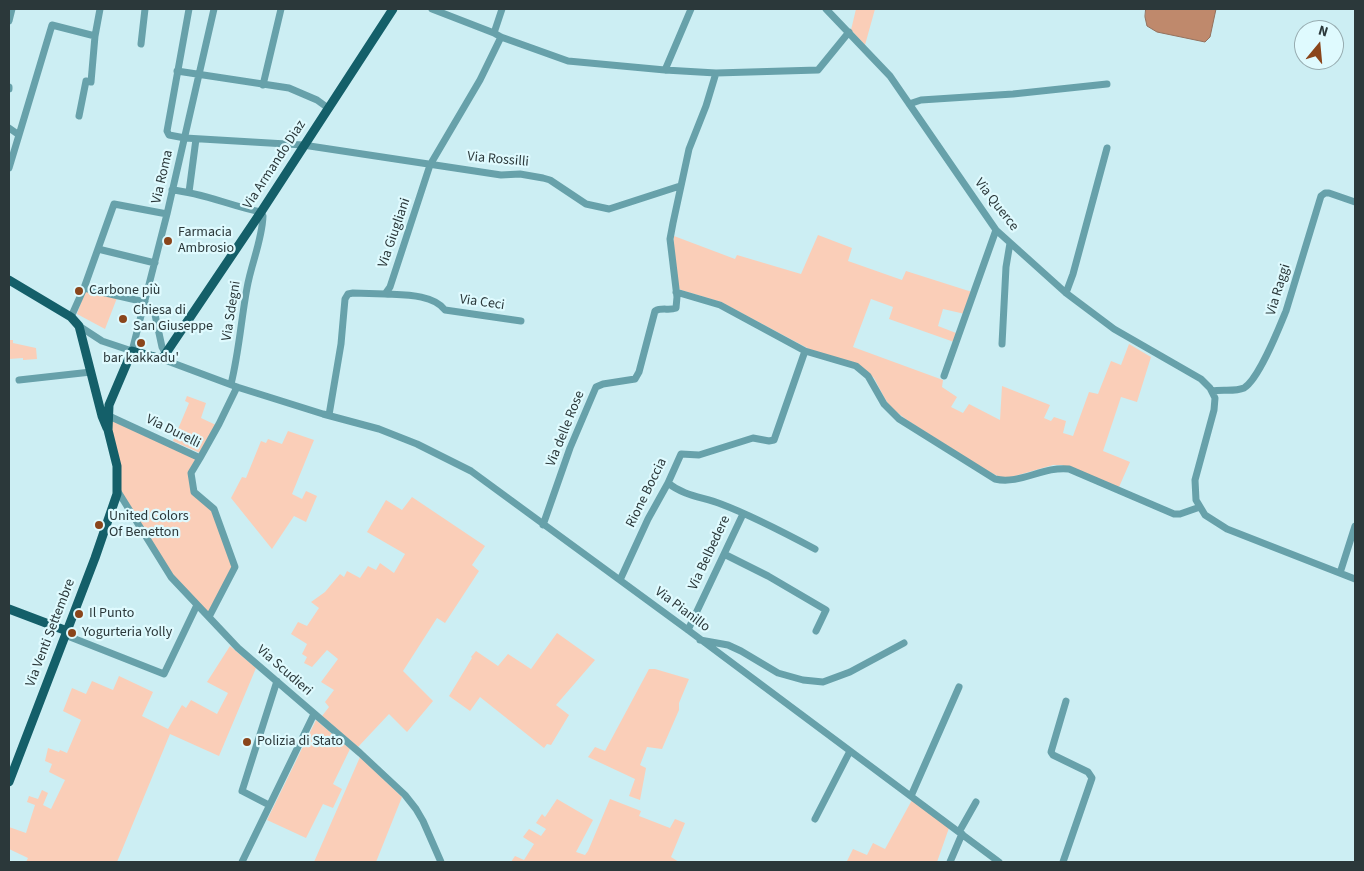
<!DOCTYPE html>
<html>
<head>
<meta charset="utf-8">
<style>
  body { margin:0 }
  #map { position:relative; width:1364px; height:871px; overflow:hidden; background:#cceef3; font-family:"Source Sans 3",sans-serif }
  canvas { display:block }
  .frame { position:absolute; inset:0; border:10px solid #2b383a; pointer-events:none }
  .north { position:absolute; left:1294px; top:20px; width:50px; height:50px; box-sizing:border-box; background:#dffafe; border:1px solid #97acb0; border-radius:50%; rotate:17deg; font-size:14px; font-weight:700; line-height:20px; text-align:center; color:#2b383a }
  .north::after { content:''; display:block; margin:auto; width:18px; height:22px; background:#8a451b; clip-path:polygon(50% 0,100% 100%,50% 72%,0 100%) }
</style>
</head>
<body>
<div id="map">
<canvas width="1364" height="871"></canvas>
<div class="frame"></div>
<div class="north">N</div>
</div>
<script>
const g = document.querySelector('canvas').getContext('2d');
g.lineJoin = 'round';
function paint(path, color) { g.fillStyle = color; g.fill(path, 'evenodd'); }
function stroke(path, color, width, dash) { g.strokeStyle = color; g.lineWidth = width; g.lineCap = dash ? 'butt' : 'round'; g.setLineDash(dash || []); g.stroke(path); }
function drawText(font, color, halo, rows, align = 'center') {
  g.font = font + ' "Source Sans 3",sans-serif'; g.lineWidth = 4.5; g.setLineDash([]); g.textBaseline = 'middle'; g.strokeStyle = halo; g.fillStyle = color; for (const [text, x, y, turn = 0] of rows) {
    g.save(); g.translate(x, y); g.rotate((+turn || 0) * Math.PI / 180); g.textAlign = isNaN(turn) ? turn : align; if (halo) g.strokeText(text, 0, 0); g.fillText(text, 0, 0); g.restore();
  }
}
const green = new Path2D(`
  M856 9H875L865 45 851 30Z
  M818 235 852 248 848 261 902 280 906 271 972 292 965 314 943 309 938 326 956 333 954 342 889 319 893 307 871 299 853 347 943 380 942 387 957 397 951 407 963 413 969 404 1000 420 1002 386 1050 405 1044 418 1051 421 1054 417 1066 421 1063 433 1073 436 1089 392 1098 394 1111 361 1121 365 1129 344 1151 357 1137 402 1121 397 1103 451 1130 462 1119 487 1062 465H1053L1008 478 1000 477 989 472 907 420 890 407 884 397 874 378 859 365 811 350 721 302 681 290 678 287 673 245 674 236 735 259 737 255 801 274Z
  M85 291 117 298 105 329 77 314Z
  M9 340H13V343L36 348 37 359 23 360V358L9 359Z
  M187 396 206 403 201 418 216 425 200 453 173 441 189 403 185 401Z
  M111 419 197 458 188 473 192 493 212 511 233 566 209 614 173 575 119 490 110 431Z
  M288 431 314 440 292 494 302 499 306 491 317 496 306 522 294 516 272 549 231 498 242 477 246 478 261 441 266 443 268 439 282 444Z
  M412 497 485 546 472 565 479 571 445 623 437 618 403 671 433 701 407 732 389 714 358 747 322 716 329 707 325 702 334 690 321 682 338 659 327 650 312 667 304 663 307 657 302 654 307 644 291 634 298 622 307 626 319 608 311 602 325 592 340 574 344 577 347 571 360 578 368 566 376 570 380 563 394 573 405 554 367 532 386 500 402 510Z
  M557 633 595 660 556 705 569 715 551 745 547 744 544 748 480 697 470 711 449 696 472 658 471 657 476 651 498 666 508 654 531 669Z
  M230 646 256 668 219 756 170 734 117 862H26L28 858 9 849V827L26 833 35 805 27 802 29 796 38 799 42 790 48 793 43 805 51 809 65 780 49 772 52 764 45 761 48 748 59 752 60 750 67 753 81 720 63 711 72 688 86 694 92 681 113 690 119 676 153 692 142 716 168 729 182 705 186 708 191 700 217 714 228 693 207 682Z
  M649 669H655L689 679 679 703V710L662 749 647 747 640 765 646 768 640 800 629 796 635 779 588 757 595 747 605 751Z
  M316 720 350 749 333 784 342 789 333 808 323 804 306 838 267 820Z
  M360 757 402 797 376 862H314Z
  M557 799 593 820 576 852 585 855 588 851 610 799 641 811 639 816 670 828 675 819 685 823 671 857 679 862H511L515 856 524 860 534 844 523 837 529 829 541 836 546 829 536 823 542 814 545 817Z
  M912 800 949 828 937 862H851L847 861 853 849 867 855 873 843 885 849Z`);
const water = new Path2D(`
  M1146 9H1216L1210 37 1205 42 1157 32 1147 26 1145 17Z`);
const minor = new Path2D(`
  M189 9 167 131 169 135 185 138 303 145 501 175 520 174 543 178 550 180 586 204 609 209 680 186
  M432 9 494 33 501 37 568 61 665 70 716 73 818 70 849 32
  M826 9 890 76 996 230 1066 293 1114 329 1201 379 1210 388 1215 398 1214 410 1195 480 1196 500 1205 515 1227 529 1355 579
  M9 21 12 9
  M494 33 502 9
  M141 44 145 9
  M665 70 691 9
  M177 71 289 88 317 100 328 108
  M263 85 281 9
  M9 87V89
  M909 104 921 100 1013 94 1107 84
  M79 116 86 81 91 82 95 36 100 9
  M9 128 19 135 9 168
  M19 135 52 25 95 36
  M172 190C204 193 230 206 261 212L263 216C262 241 251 264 247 288 241 320 239 352 231 384
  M189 192 196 139
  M98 249 155 263
  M84 288 145 302
  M676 292 720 305 805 351 856 366 868 376 884 404 899 419 995 479C1020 485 1043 466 1069 469L1174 514H1180L1200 507
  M1066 293 1073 274 1107 148
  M385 294C403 295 433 294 445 310L521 321
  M144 306 154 310 162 347 166 354
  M71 317 84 288 114 204 167 214
  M79 326 102 341 132 351 167 214 214 9
  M1002 344 1006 267 1010 243
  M162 359 237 387 323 414 379 429 417 444 471 471 688 630 999 862
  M944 376 996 230
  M19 380 91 372
  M1212 391C1222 389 1235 392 1244 388 1259 379 1279 328 1286 311L1321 196 1325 193H1329L1355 202
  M329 415 341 344 345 299 348 294 353 293 385 294 390 287 430 165 480 80 501 37
  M109 416 200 458 191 473 194 492 214 509 235 567 209 617
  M200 458 219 424 237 387
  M668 483C684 496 703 497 721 504 753 516 785 533 815 549
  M117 490 171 577 238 648 360 753 405 795 416 809 423 821 441 862
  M543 525 570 448 596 387 603 384 635 379 639 372 655 311C662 307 669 311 676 308L677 297 670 239 673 223 689 149 706 106 716 73
  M724 554 768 576 826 610 816 631
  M1340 573 1355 526
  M620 580 648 519 668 483 681 454 699 455 753 438 769 441 774 440 805 351
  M688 630 743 514
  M65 635 164 674 197 605
  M700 640 728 645 741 651 778 673 803 680 823 682 850 672 904 643
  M911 796 959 687
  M269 805 242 791 277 681
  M815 819 850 751
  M959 832 976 802
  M242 862 314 714
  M950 862 962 834
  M1063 862 1092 778 1088 772 1053 755 1051 752 1066 701`);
const major = new Path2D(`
  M9 280 71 317 79 326 102 416 107 428
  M9 609 67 631
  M9 782 95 558 117 494V466L108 430 109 405 132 351 162 359 261 212 393 9`);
const markers = [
  [168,241,5,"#8a451b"],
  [79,291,5,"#8a451b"],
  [123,319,5,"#8a451b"],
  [141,343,5,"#8a451b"],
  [99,525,5,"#8a451b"],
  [79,614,5,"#8a451b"],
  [72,633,5,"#8a451b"],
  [247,742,5,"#8a451b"]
];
const streetNames = [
  ["Via Rossilli",498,160,5],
  ["Via Armando Diaz",275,165,-57],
  ["Via Roma",163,177,-77],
  ["Via Querce",996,205,52],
  ["Via Giugliani",395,233,-71],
  ["Via Raggi",1279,290,-73],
  ["Via Ceci",482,303,8],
  ["Via Sdegni",232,311,-81],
  ["Via delle Rose",566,429,-68],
  ["Via Durelli",173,432,26],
  ["Rione Boccia",647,493,-64],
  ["Via Belbedere",710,553,-65],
  ["Via Pianillo",682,610,37],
  ["Via Venti Settembre",51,633,-69],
  ["Via Scudieri",284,671,41]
];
const poiNames = [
  ["Farmacia",178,233],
  ["Ambrosio",178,249],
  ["Carbone più",89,291],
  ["Chiesa di",133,311],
  ["San Giuseppe",133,327],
  ["bar kakkadu'",141,359,"center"],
  ["United Colors",109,517],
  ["Of Benetton",109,533],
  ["Il Punto",89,614],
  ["Yogurteria Yolly",82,633],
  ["Polizia di Stato",257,742]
];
paint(green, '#faceb8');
paint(water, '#bf896c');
stroke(water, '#93715d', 1);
stroke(minor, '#67a1aa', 7);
stroke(major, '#145f69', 9);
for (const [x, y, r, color] of markers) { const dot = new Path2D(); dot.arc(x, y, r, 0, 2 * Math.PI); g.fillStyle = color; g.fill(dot); stroke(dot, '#dffafe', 2); }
drawText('14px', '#2b383a', '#dffafe', streetNames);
drawText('14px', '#2b383a', '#dffafe', poiNames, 'left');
</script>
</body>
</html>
